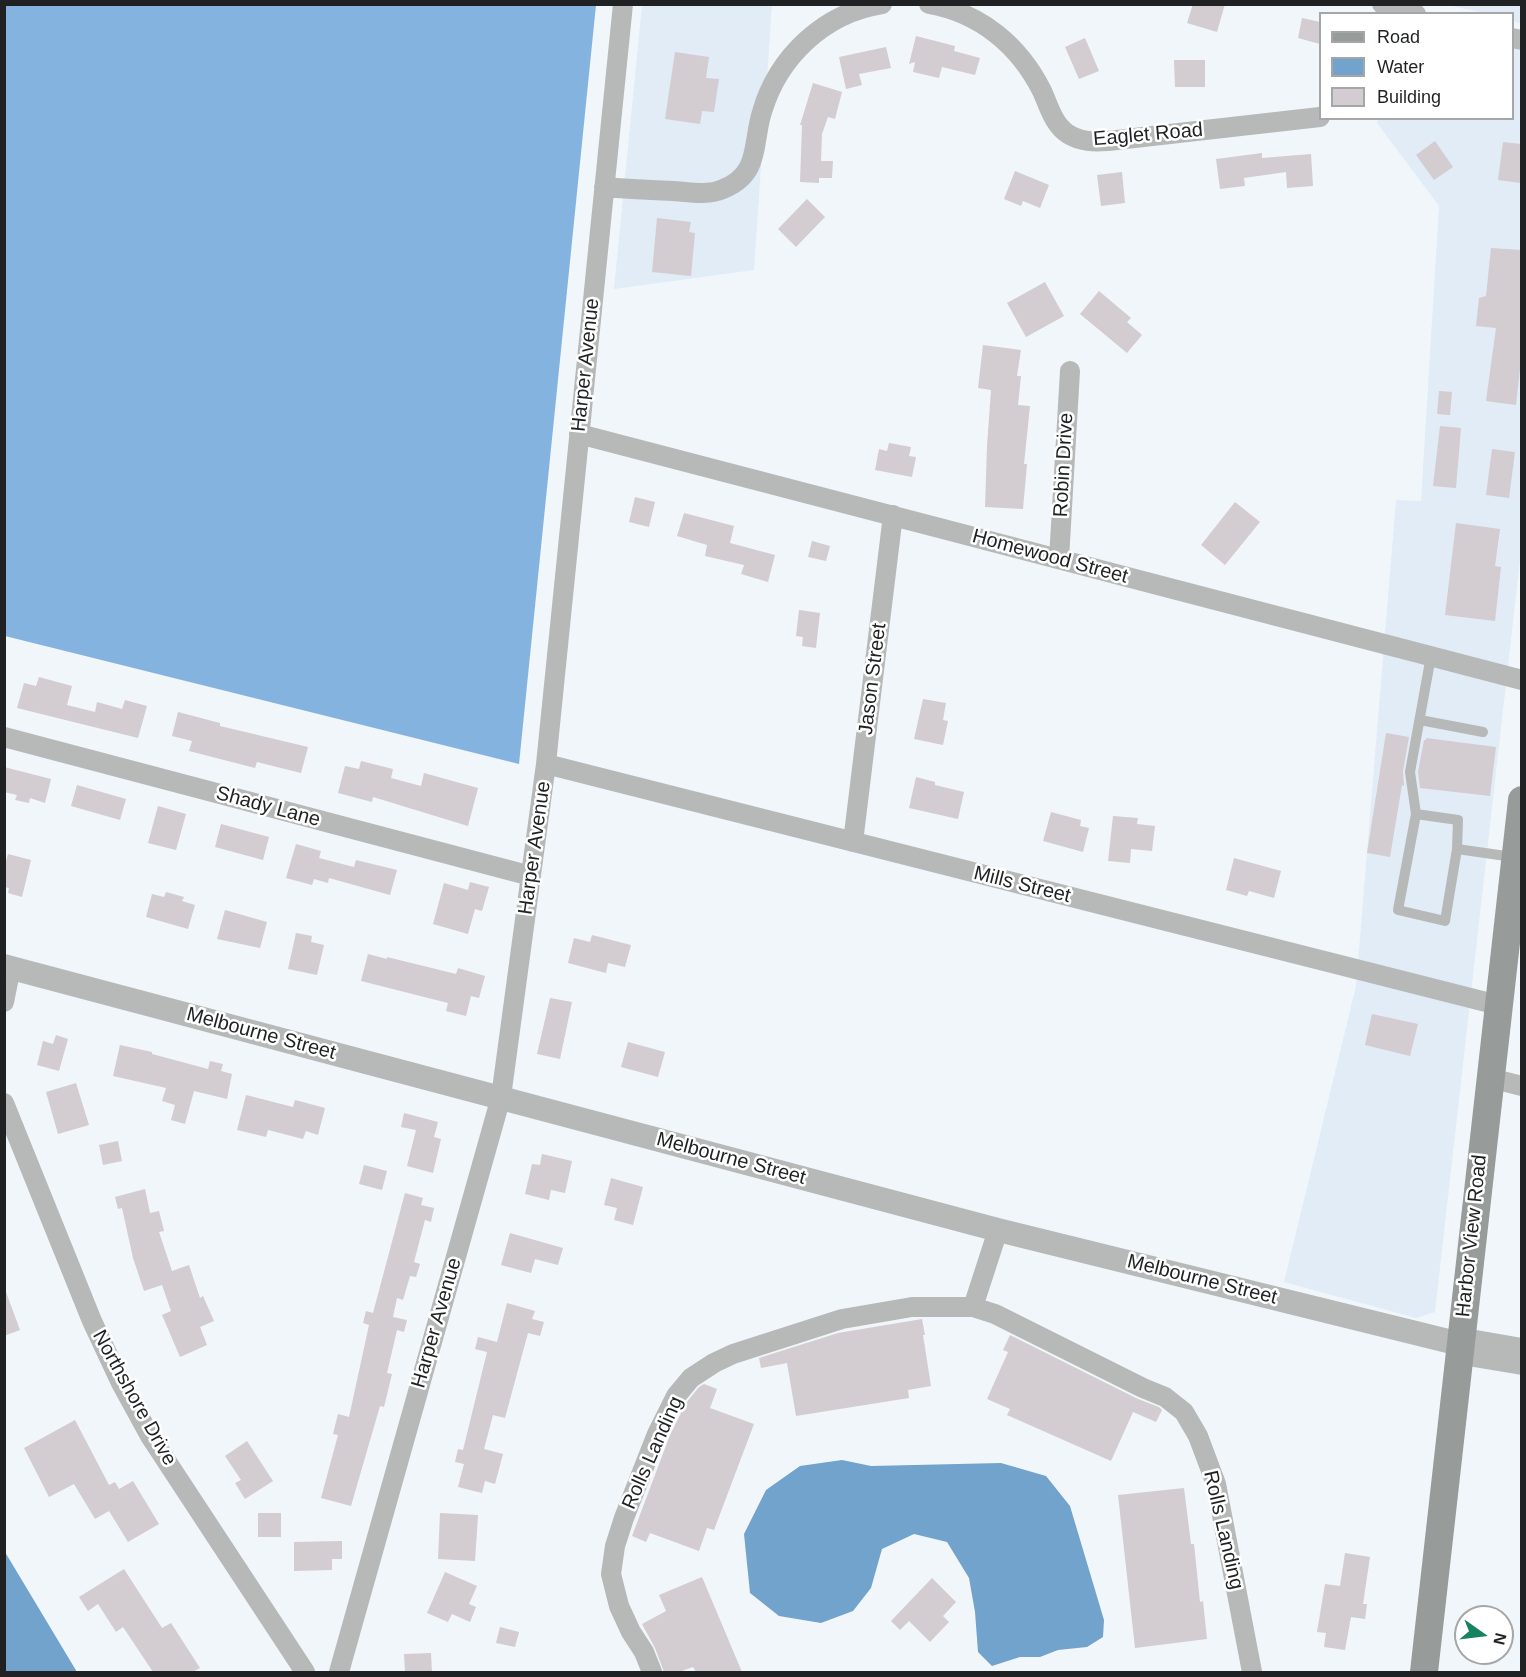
<!DOCTYPE html>
<html>
<head>
<meta charset="utf-8">
<style>
  body { margin:0 }
  #map { position:relative; width:1526px; height:1677px; overflow:hidden; background:#f1f6fb; font-family:Arial,sans-serif }
  canvas { display:block }
  .frame { position:absolute; inset:0; border:6px solid #1f2123; pointer-events:none }
  .legend { position:absolute; left:1319px; top:12px; width:195px; height:108px; box-sizing:border-box; background:#fff; border:2px solid #a5a6a7; margin:0; padding:8px 10px; list-style:none; font-size:18px; color:#1f2123 }
  .legend li { display:flex; align-items:center; gap:12px; height:30px }
  .legend b { width:30px; border:2px solid #a5a6a7 }
  .north { position:absolute; left:1454px; top:1605px; width:60px; height:60px; box-sizing:border-box; background:#fff; border:2px solid #a5a6a7; border-radius:50%; rotate:104deg; font-size:16px; font-weight:700; line-height:24px; text-align:center; color:#1f2123 }
  .north::after { content:''; display:block; margin:auto; width:21px; height:27px; background:#18825e; clip-path:polygon(50% 0,100% 100%,50% 72%,0 100%) }
</style>
</head>
<body>
<div id="map">
<canvas width="1526" height="1677"></canvas>
<div class="frame"></div>
<ul class="legend">
<li><b style="height:8px;background:#979c9a"></b>Road</li>
<li><b style="height:16px;background:#72a3cd"></b>Water</li>
<li><b style="height:16px;background:#d3ccd0"></b>Building</li>
</ul>
<div class="north">N</div>
</div>
<script>
const g = document.querySelector('canvas').getContext('2d');
g.lineJoin = 'round';
function paint(path, color) { g.fillStyle = color; g.fill(path, 'evenodd'); }
function stroke(path, color, width, dash) { g.strokeStyle = color; g.lineWidth = width; g.lineCap = dash ? 'butt' : 'round'; g.setLineDash(dash || []); g.stroke(path); }
function drawText(font, color, halo, rows, align = 'center') {
  g.font = font + ' Arial,sans-serif'; g.lineWidth = 5; g.setLineDash([]); g.textBaseline = 'middle'; g.strokeStyle = halo; g.fillStyle = color; for (const [text, x, y, turn = 0] of rows) {
    g.save(); g.translate(x, y); g.rotate((+turn || 0) * Math.PI / 180); g.textAlign = isNaN(turn) ? turn : align; if (halo) g.strokeText(text, 0, 0); g.fillText(text, 0, 0); g.restore();
  }
}
const built = new Path2D(`
  M642 5H772L754 270 614 289Z
  M1448 5H1521V24L1513 21 1512 14 1483 13Z
  M1513 47 1522 50 1521 551 1435 1312 1416 1318 1284 1282 1356 986 1396 500 1421 501 1439 206 1377 123 1379 118H1512Z`);
const forest = new Path2D(`
  M5 4 596 5 519 764 5 636Z`);
const water = new Path2D(`
  M842 1460 871 1466 1001 1463 1046 1476 1070 1506 1104 1620 1103 1637 1087 1647 1058 1650 1040 1657H1020L992 1666 978 1652 975 1612 969 1578 947 1542 914 1534 882 1549 871 1588 853 1611 821 1623 779 1616 750 1593 744 1534 766 1490 800 1466Z
  M5 1552 77 1672H5Z`);
const building = new Path2D(`
  M1193 4H1225L1217 32 1187 23Z
  M1302 18 1320 22V44L1298 38Z
  M916 36 955 46 954 51 980 58 975 75 942 67 939 78 913 72 915 62 909 64Z
  M1085 38 1099 71 1079 79 1065 47Z
  M886 47 891 68 859 74 862 85 846 89 839 57Z
  M675 52 709 57 706 78 719 79 714 112 702 111 700 124 665 119Z
  M1174 60H1205V87H1175Z
  M813 83 842 92 835 119 828 117 822 134 821 161H833L832 178H819V183L800 182 802 125H800Z
  M1435 141 1453 167 1434 180 1416 155Z
  M1503 142 1521 144V183L1498 180Z
  M1262 153V158L1311 154 1313 186 1287 188 1286 172 1244 178 1245 186 1220 189 1216 159Z
  M1015 171 1049 185 1040 208 1023 201 1021 206 1004 199Z
  M1122 172 1125 203 1101 206 1097 175Z
  M807 199 825 217 796 247 778 229Z
  M657 218 691 222 689 232 695 233 691 276 652 272Z
  M1491 248 1521 250V360L1516 405 1486 401 1496 328 1476 326 1479 298 1486 296Z
  M1045 282 1064 316 1026 337 1007 303Z
  M1099 291 1131 318 1127 322 1142 335 1127 353 1080 314Z
  M983 345 1021 350 1017 376H1021L1018 405 1030 406 1024 464H1027L1023 509 985 507 987 446 991 390 978 388Z
  M1439 391 1452 392 1450 415 1437 414Z
  M1440 426 1461 428 1456 488 1433 486Z
  M889 443 911 447 909 456 916 457 912 477 875 470 879 449 887 451Z
  M1492 449 1515 452 1509 498 1486 495Z
  M635 497 655 502 649 527 629 522Z
  M1235 502 1260 522 1225 565 1201 545Z
  M684 513 734 526 730 543 775 555 768 582 741 574 744 565 705 556 707 545 677 536Z
  M1456 523 1500 529 1495 566 1501 567 1495 621 1445 615Z
  M812 541 830 546 826 561 808 557Z
  M799 610 820 613 816 648 802 646 803 637 796 636Z
  M39 677 72 686 67 705 95 712 97 702 122 709 125 700 147 706 138 738 17 708 24 683 36 686Z
  M923 699 946 703 943 720 948 721 943 745 914 739Z
  M178 712 220 723V726L308 747 301 773 257 762 255 768 189 751 192 741 172 736Z
  M1386 733 1409 737 1403 771 1404 786 1402 785 1390 857 1367 853Z
  M1426 738 1496 747 1490 796 1420 788 1418 772 1424 740H1426Z
  M361 761 393 769 391 778 421 786 424 773 478 788 468 826 373 797 372 802 338 793 345 766 359 769Z
  M4 767 51 779 45 803 30 798 29 803 15 800 17 795 4 792Z
  M916 777 935 782V785L964 792 958 819 909 808Z
  M77 785 126 799 120 820 71 806Z
  M158 806 186 814 176 850 148 843Z
  M1051 812 1081 820 1080 826 1089 828 1083 852 1043 841Z
  M1113 816 1138 818 1137 824 1155 826 1152 851 1131 849 1130 863 1108 861Z
  M221 824 269 837 263 860 215 847Z
  M296 844 321 851 319 858 354 867 356 860 397 870 390 895 329 878 328 883 314 879 312 885 286 878Z
  M8 854 31 860 22 897 8 893 9 888 4 887V869Z
  M1234 858 1281 871 1274 898 1249 891 1247 896 1226 890Z
  M470 882 489 887 482 911 475 909 468 934 433 924 444 883 468 890Z
  M166 892 184 897 182 901 195 905 188 929 146 917 152 894 164 897Z
  M225 910 267 922 260 948 217 939Z
  M296 933 312 936 311 942 324 945 317 975 288 969Z
  M592 935 631 945 625 967 608 963 606 973 568 963 574 938 590 942Z
  M368 954 387 959V957L456 974 458 968 485 976 479 998 471 996 466 1016 446 1011 448 1003 361 981Z
  M550 998 572 1002 560 1059 537 1054Z
  M1372 1014 1418 1024 1410 1056 1365 1045Z
  M56 1035 68 1039 59 1071 37 1065 43 1041 53 1044Z
  M628 1042 665 1052 658 1077 621 1067Z
  M120 1045 152 1052V1054L208 1069 210 1061 223 1064 221 1071 232 1074 227 1099 194 1091 185 1124 171 1120 175 1105 162 1101 166 1088 113 1076Z
  M76 1083 89 1125 58 1134 46 1092Z
  M246 1095 293 1107 295 1100 325 1108 318 1135 306 1131 303 1139 268 1130 266 1137 237 1130Z
  M404 1113 438 1122 434 1137 441 1139 433 1173 407 1166 416 1130 401 1127Z
  M118 1141 122 1161 103 1165 99 1145Z
  M542 1154 572 1161 565 1193 551 1190 549 1200 525 1194 532 1164 540 1165Z
  M364 1165 387 1171 382 1190 359 1184Z
  M611 1178 643 1187 633 1225 614 1220 617 1208 604 1205Z
  M145 1189 150 1213 159 1211 164 1231 159 1232 172 1271 189 1265 200 1298 203 1296 214 1321 200 1327 207 1345 180 1357 162 1315 171 1311 162 1285 144 1291 133 1258 122 1208 118 1209 115 1197Z
  M405 1193 423 1198 421 1205 434 1208 431 1222 425 1220 414 1262 420 1264 416 1277 410 1276 403 1300 397 1298 393 1317 407 1320 404 1332 397 1330 387 1373 392 1374 384 1407 380 1406 351 1506 321 1498 338 1435 333 1434 338 1414 349 1417 369 1325 363 1323 366 1311 373 1313Z
  M510 1233 563 1248 558 1265 535 1259 531 1273 501 1265Z
  M6 1292 20 1330 4 1336V1293Z
  M507 1303 535 1311 532 1319 544 1322 540 1336 528 1333 505 1418 493 1415 484 1449 503 1454 495 1484 485 1481 482 1493 458 1487 464 1464 455 1462 458 1449 463 1450 487 1352 475 1349 478 1337 497 1342Z
  M922 1319 925 1335H923L931 1386 908 1390 909 1398 796 1416 787 1363 761 1368 759 1358 838 1333Z
  M1010 1335 1138 1399 1159 1407 1162 1410 1156 1422 1133 1412 1111 1461 1007 1415 1010 1409 987 1399 1008 1352 1003 1350Z
  M704 1384 717 1389 710 1408 754 1424 714 1530 707 1528 699 1551 650 1533 646 1542 632 1536 670 1435 686 1403 699 1387Z
  M75 1420 109 1485 115 1482 119 1489 133 1481 159 1524 128 1542 109 1511 95 1519 74 1484 49 1497 24 1448Z
  M247 1441 273 1481 245 1499 235 1483 241 1480 225 1456Z
  M1184 1488 1191 1544H1194L1200 1602 1203 1601 1207 1639 1135 1648 1118 1495Z
  M258 1513H281V1537H258Z
  M440 1513 478 1515 475 1561 438 1559Z
  M342 1541V1559H332V1570L294 1571V1542Z
  M1345 1553 1370 1557 1363 1604H1367L1365 1619 1351 1617 1345 1650 1324 1647 1326 1633 1317 1632 1325 1584 1340 1586Z
  M124 1569 162 1628 171 1623 200 1668 193 1672H153L123 1627 116 1632 98 1604 88 1611 79 1597Z
  M445 1572 477 1586 469 1604 476 1607 470 1622 452 1614 448 1622 427 1613Z
  M702 1577 742 1672H696L693 1667 679 1672H664L655 1648 642 1624 666 1611 659 1595Z
  M932 1578 956 1602 943 1616 949 1622 930 1642 909 1621 900 1630 891 1621Z
  M500 1627 519 1632 515 1647 496 1643Z
  M431 1653 432 1672H405L404 1654Z`);
const service = new Path2D(`
  M1431 656 1410 772 1416 814 1458 820 1457 849 1513 857
  M1420 720 1483 732
  M1416 814 1398 910 1445 921 1457 849`);
const minor = new Path2D(`
  M929 4C980 13 1019 45 1042 91 1049 106 1053 124 1068 134 1081 142 1094 142 1108 141L1320 117
  M1382 4 1416 14
  M1512 38 1522 40
  M604 187C627 189 650 190 673 191 688 192 708 196 723 189 761 174 752 143 762 112 778 57 824 13 882 4
  M579 434 1522 680
  M1059 559 1070 371
  M4 737 531 876
  M546 764 1498 1005
  M853 842 893 515
  M4 1002 11 967
  M1490 1078 1522 1086
  M4 1103 92 1321 121 1383 150 1436 305 1672
  M973 1307 998 1230
  M1460 1344 1474 1357 1522 1365
  M1460 1344 1476 1340 1522 1348
  M339 1672 501 1097 546 764 623 4
  M652 1672 644 1652 631 1632 619 1606 611 1574 615 1546 624 1518 657 1434 676 1396 691 1378 714 1363 733 1354 842 1319 912 1307H973L995 1314 1143 1388 1165 1397 1184 1412 1198 1436 1216 1484 1252 1672`);
const tertiary = new Path2D(`
  M4 966 998 1230 1460 1344`);
const secondary = new Path2D(`
  M1424 1672 1522 800`);
const streetNames = [
  ["Eaglet Road",1148,135,-5],
  ["Harper Avenue",586,365,-84],
  ["Robin Drive",1064,465,-87],
  ["Homewood Street",1050,557,15],
  ["Jason Street",873,679,-83],
  ["Shady Lane",268,807,15],
  ["Harper Avenue",535,848,-82],
  ["Mills Street",1022,885,14],
  ["Melbourne Street",261,1034,15],
  ["Melbourne Street",731,1159,15],
  ["Harbor View Road",1472,1236,-84],
  ["Melbourne Street",1202,1280,14],
  ["Harper Avenue",437,1323,-74],
  ["Northshore Drive",134,1398,61],
  ["Rolls Landing",653,1453,-66],
  ["Rolls Landing",1223,1530,77]
];
paint(built, '#e1ecf7');
paint(forest, '#84b3df');
paint(water, '#72a3cd');
paint(building, '#d3ccd0');
stroke(service, '#b6b9b8', 10);
stroke(minor, '#b6b9b8', 20);
stroke(tertiary, '#b6b9b8', 24);
stroke(secondary, '#979c9a', 28);
drawText('20px', '#1f2123', '#fff', streetNames);
</script>
</body>
</html>
